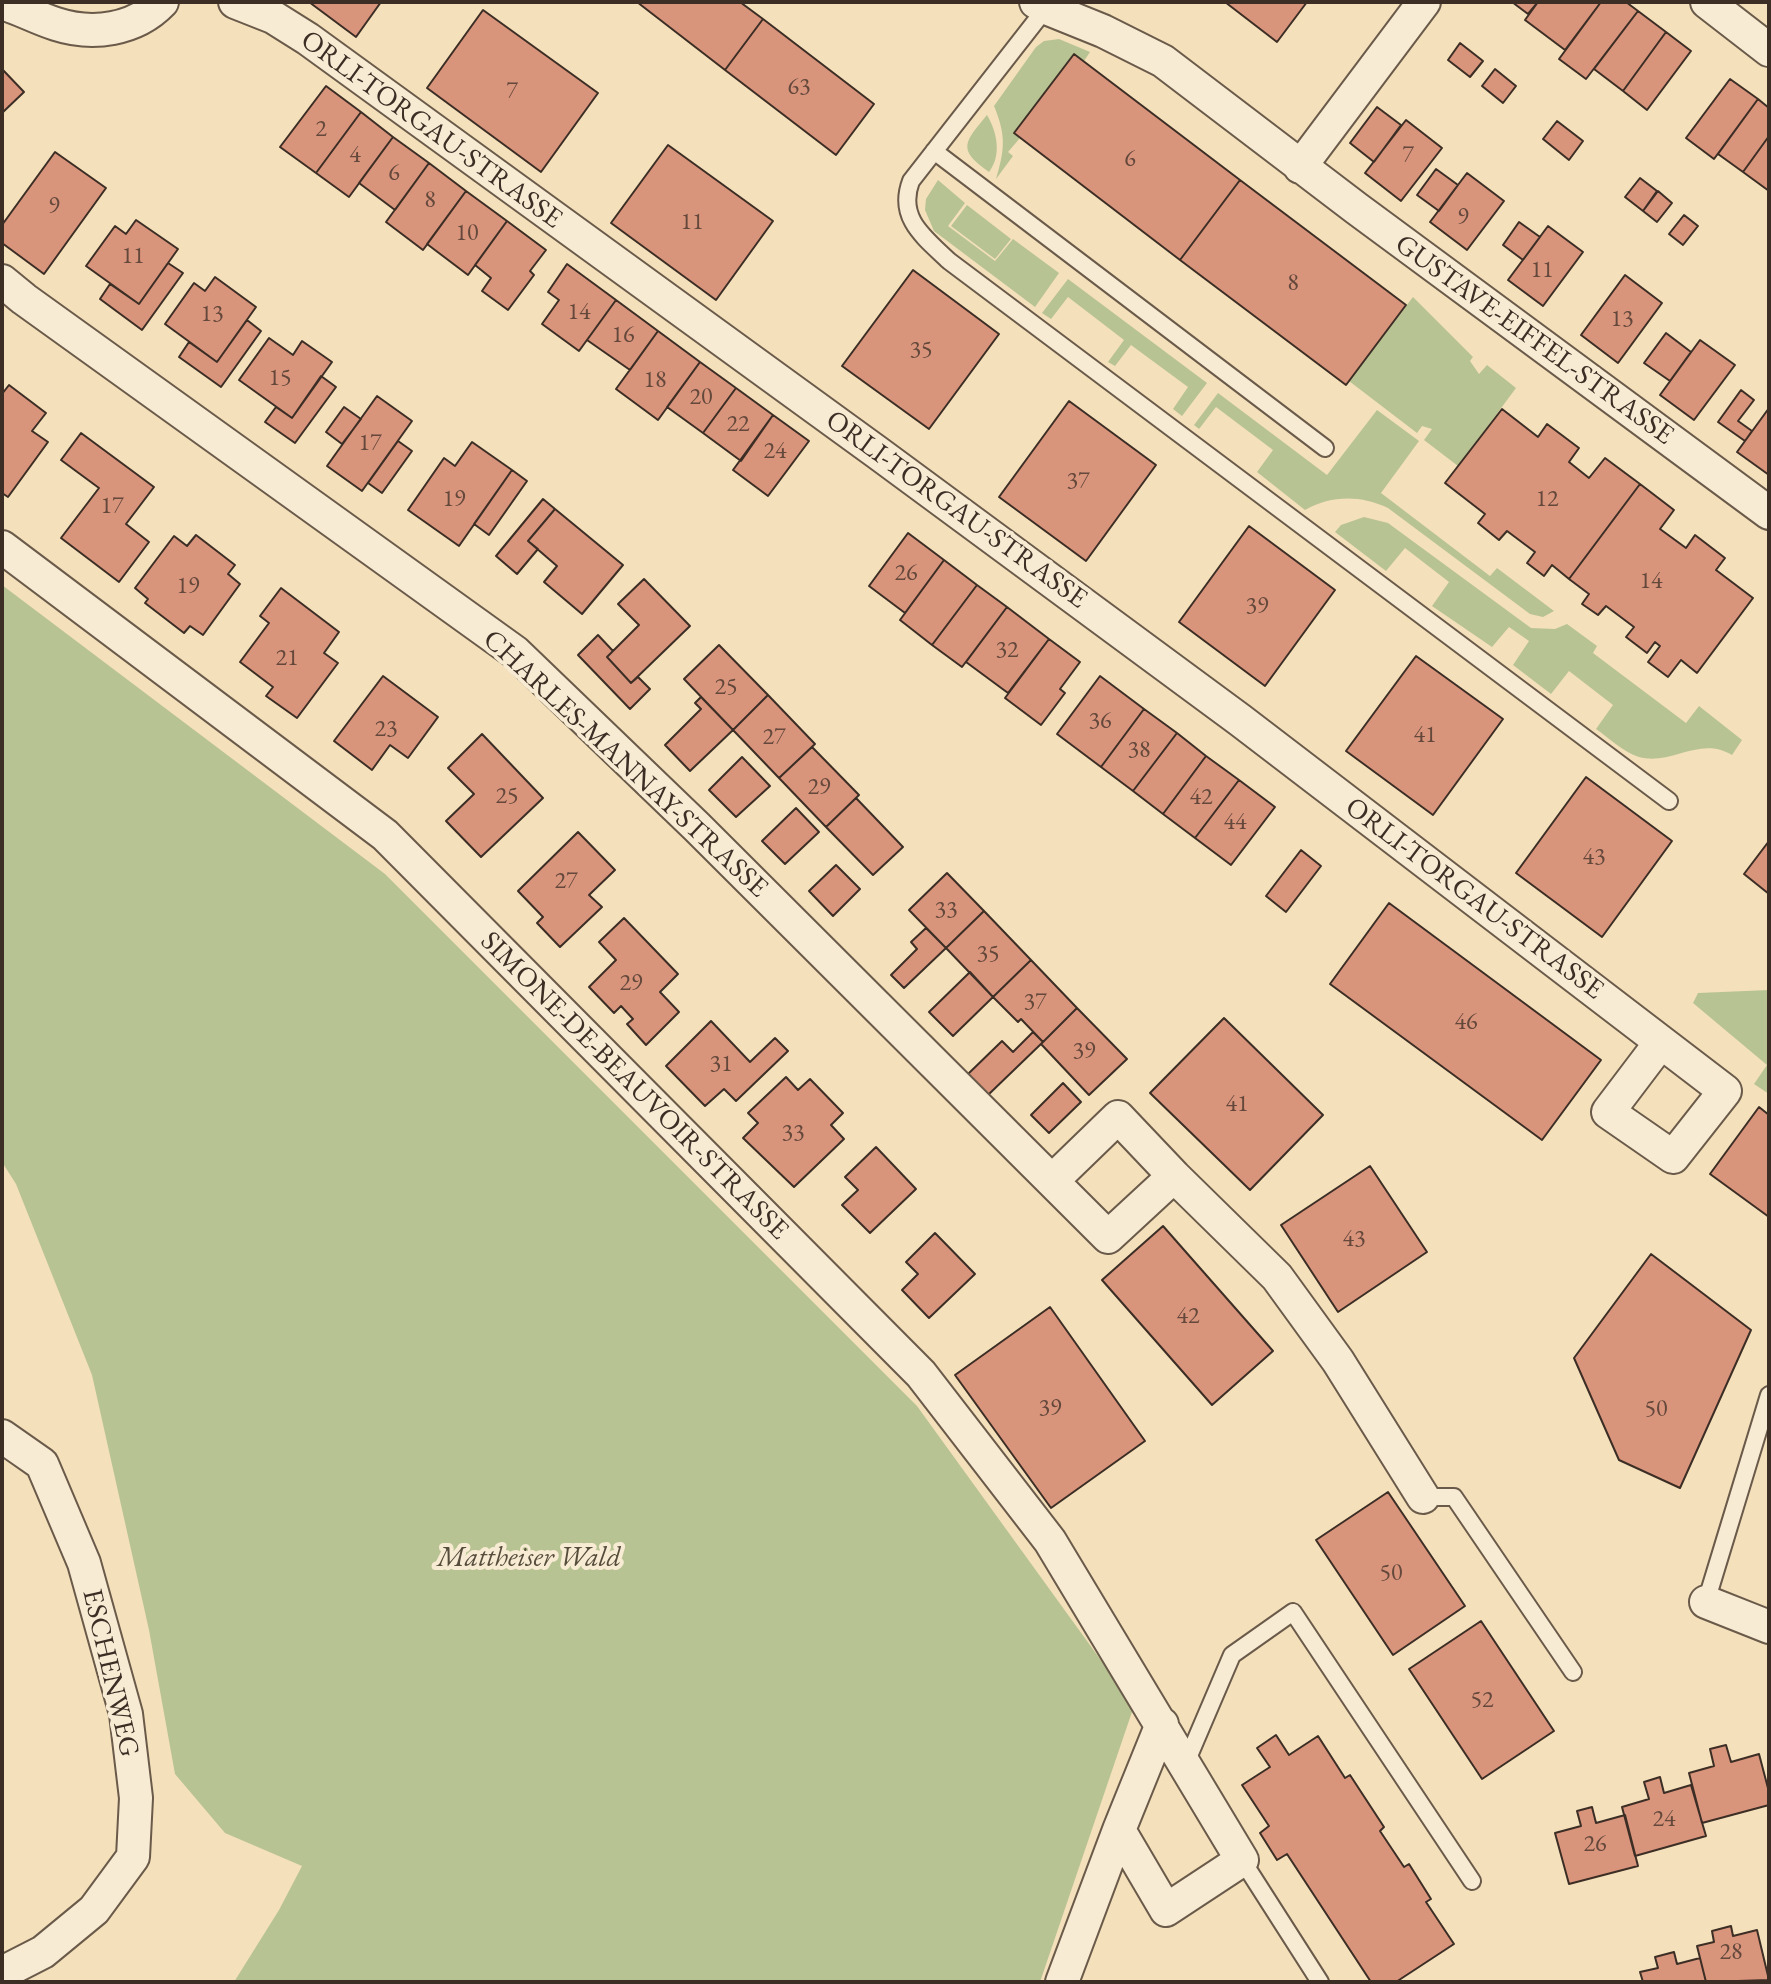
<!DOCTYPE html>
<html>
<head>
<meta charset="utf-8">
<style>
  body { margin:0 }
  #map { position:relative; width:1771px; height:1984px; overflow:hidden; background:#f4e0bb; font-family:"EB Garamond",serif }
  canvas { display:block }
  .frame { position:absolute; inset:0; border:4px solid #3c2e25; pointer-events:none }
</style>
</head>
<body>
<div id="map">
<canvas width="1771" height="1984"></canvas>
<div class="frame"></div>
</div>
<script>
const g = document.querySelector('canvas').getContext('2d');
g.lineJoin = 'round';
function paint(path, color) { g.fillStyle = color; g.fill(path, 'evenodd'); }
function stroke(path, color, width, dash) { g.strokeStyle = color; g.lineWidth = width; g.lineCap = dash ? 'butt' : 'round'; g.setLineDash(dash || []); g.stroke(path); }
function drawText(font, color, halo, rows, align = 'center') {
  g.font = font + ' "EB Garamond",serif'; g.lineWidth = 8; g.setLineDash([]); g.textBaseline = 'middle'; g.strokeStyle = halo; g.fillStyle = color; for (const [text, x, y, turn = 0] of rows) {
    g.save(); g.translate(x, y); g.rotate((+turn || 0) * Math.PI / 180); g.textAlign = isNaN(turn) ? turn : align; if (halo) g.strokeText(text, 0, 0); g.fillText(text, 0, 0); g.restore();
  }
}
const green = new Path2D(`
  M1059 39 1090 52 1084 61 1073 54 1014 133 1020 138 1008 152 1013 156 996 179C1005 149 1006 135 994 106L1036 47 1044 41Z
  M987 115C997 132 1002 155 989 172 956 149 965 142 987 115Z
  M938 180 965 203 948 226 995 261 1013 239 1059 273 1035 307 934 231 925 210 926 199Z
  M967 205 1011 239 995 259 951 226Z
  M1068 279 1207 383 1182 416 1173 409 1188 387 1131 345 1115 366 1108 362 1124 340 1068 297 1051 319 1042 313Z
  M1413 297 1473 357 1470 361 1479 374 1487 365 1516 388 1458 466 1424 440 1432 429 1422 426 1417 433 1349 381Z
  M1218 393 1327 475 1377 410 1419 441 1381 493 1490 576 1497 568 1554 611 1543 617 1530 614 1388 508C1361 495 1331 495 1305 510L1257 472 1273 450 1216 407 1199 429 1194 425Z
  M1364 517 1388 523 1531 628 1555 629 1567 624 1597 646 1593 653 1686 723 1699 706 1742 740 1732 755C1700 735 1671 766 1639 757 1623 752 1609 738 1596 729L1613 705 1569 671 1551 694 1513 665 1529 641 1509 627 1492 647 1432 606 1449 582 1405 548 1386 571 1335 532 1341 525Z
  M2 585 385 874 917 1406 1134 1706 1040 1982H234L279 1910 302 1866 225 1833 175 1774 149 1630 92 1375 16 1184 2 1162Z
  M1769 990V1094L1754 1084 1767 1065 1693 1003 1698 993Z`);
const building = new Path2D(`
  M309 2H381L356 37Z
  M637 2H740L763 19 725 70Z
  M1225 2H1307L1277 42Z
  M1512 2H1538L1528 14Z
  M1538 2H1601L1565 50 1525 20Z
  M1601 2H1626L1638 11 1586 79 1559 59Z
  M483 10 598 93 541 172 427 88Z
  M1638 11 1666 32 1623 91 1594 69Z
  M763 19 874 104 836 155 725 70Z
  M1666 32 1691 51 1647 110 1623 91Z
  M1460 43 1483 61 1470 77 1448 60Z
  M1074 54 1240 180 1180 260 1014 133Z
  M2 69 24 92 2 113Z
  M1495 69 1516 86 1503 103 1482 86Z
  M1730 79 1758 99 1714 159 1686 138Z
  M326 86 361 112 316 173 280 147Z
  M1758 99 1769 108V136L1743 172 1718 154Z
  M1377 107 1401 125 1374 162 1350 143Z
  M361 112 393 137 349 197 316 173Z
  M1406 120 1442 148 1401 201 1365 173Z
  M1557 121 1583 141 1569 160 1543 139Z
  M1769 136V191L1743 172Z
  M393 137 429 163 395 210 359 183Z
  M668 145 773 221 716 300 611 223Z
  M55 152 106 188 44 274 2 243V225Z
  M429 163 466 191 423 250 386 222Z
  M1436 169 1458 185 1439 211 1417 195Z
  M1467 173 1504 201 1467 250 1430 222Z
  M1640 178 1657 191 1643 211 1625 197Z
  M1240 180 1406 305 1346 385 1180 260Z
  M466 191 507 221 468 275 427 244Z
  M1658 191 1672 203 1657 222 1643 211Z
  M1684 215 1698 226 1683 245 1669 234Z
  M136 220 178 249 139 304 86 266 115 226 126 234Z
  M507 221 546 250 530 271 534 275 508 310 482 291 491 278 475 265Z
  M1519 222 1540 237 1523 260 1503 245Z
  M1548 226 1583 252 1543 306 1508 280Z
  M168 263 183 273 142 330 100 299 110 284 139 304Z
  M567 264 616 300 579 351 542 324 559 300 548 292Z
  M913 270 999 334 929 429 842 366Z
  M1625 275 1662 303 1618 363 1581 335Z
  M215 277 256 307 217 362 165 324 194 283 205 291Z
  M616 300 658 331 630 370 587 340Z
  M247 320 261 331 221 387 179 357 189 342 217 362Z
  M658 331 700 362 658 420 616 389Z
  M1666 333 1691 352 1670 381 1644 363Z
  M269 338 293 355 302 341 332 362 292 418 239 380Z
  M1700 340 1735 365 1694 420 1660 395Z
  M700 362 736 388 703 433 667 407Z
  M321 376 336 387 295 443 265 422 276 407 292 418Z
  M9 385 46 413 32 431 48 442 8 497 2 493V394Z
  M736 388 773 415 741 461 703 433Z
  M1741 390 1754 400 1738 421 1752 431 1745 441 1718 422Z
  M377 396 412 421 362 491 327 466Z
  M1069 401 1156 465 1086 561 999 497Z
  M344 407 361 419 342 444 326 432Z
  M1769 408V475L1737 452Z
  M1502 409 1538 437 1547 424 1579 448 1569 462 1589 478 1605 458 1640 484 1569 579 1552 565 1544 576 1527 563 1535 552 1507 531 1499 540 1478 523 1485 514 1445 483Z
  M773 415 809 441 768 496 733 470Z
  M81 433 154 487 126 524 149 542 119 582 61 538 99 488 61 460Z
  M398 441 412 451 382 493 368 483Z
  M472 442 512 470 459 546 408 510 444 458 455 466Z
  M512 470 527 481 489 535 474 524Z
  M1640 484 1674 510 1660 529 1686 548 1695 535 1725 558 1716 570 1753 598 1697 673 1681 660 1668 677 1648 662 1660 646 1655 642 1647 653 1626 637 1634 627 1606 606 1598 615 1582 604 1589 594 1569 579Z
  M543 499 555 509 528 541 538 549 517 574 496 556Z
  M555 509 623 565 582 614 544 582 557 566 528 541Z
  M1249 526 1335 590 1265 686 1179 622Z
  M908 533 944 560 905 613 869 586Z
  M196 535 235 565 228 574 240 584 203 635 190 626 184 633 145 603 148 599 135 588 174 536 187 546Z
  M944 560 977 585 932 645 900 620Z
  M644 579 690 626 631 683 607 657 639 625 618 604Z
  M977 585 1007 607 962 667 932 645Z
  M281 588 339 632 324 653 338 663 297 718 266 696 273 687 240 662 269 623 260 616Z
  M1007 607 1049 639 1008 693 966 662Z
  M598 635 613 651 607 657 631 683 638 677 650 689 630 709 578 655Z
  M1049 639 1080 662 1060 689 1065 693 1041 725 1005 698Z
  M719 645 768 695 733 730 684 679Z
  M1416 656 1503 719 1433 815 1346 751Z
  M383 676 438 717 408 758 390 745 372 770 334 741Z
  M1100 676 1144 709 1101 767 1057 734Z
  M768 695 815 744 779 778 733 730Z
  M701 697 733 730 690 771 665 745 701 709 695 703Z
  M1144 709 1177 733 1133 791 1101 767Z
  M1177 733 1206 756 1163 814 1133 791Z
  M482 734 543 798 481 857 446 821 474 794 448 768Z
  M812 747 859 795 826 827 779 778Z
  M1206 756 1239 780 1195 838 1163 814Z
  M742 757 770 786 736 817 709 790Z
  M1586 777 1672 841 1602 937 1516 873Z
  M1239 780 1275 807 1231 865 1195 838Z
  M856 798 903 847 873 875 826 827Z
  M796 808 819 832 785 864 762 841Z
  M578 832 615 870 589 895 602 907 560 947 537 923 543 917 518 891Z
  M1769 841V894L1744 874Z
  M1301 850 1321 866 1286 912 1266 896Z
  M836 865 860 889 833 916 809 891Z
  M947 873 984 911 946 948 909 910Z
  M1389 903 1601 1060 1542 1140 1330 984Z
  M984 911 1031 960 993 997 946 948Z
  M624 918 678 974 660 992 679 1012 646 1045 627 1024 633 1019 621 1006 614 1013 589 987 616 960 599 942Z
  M926 928 946 948 904 988 891 975 917 949 911 942Z
  M1031 960 1077 1008 1043 1042 1021 1019 1018 1022 993 997Z
  M970 972 993 997 953 1036 929 1012Z
  M1077 1008 1127 1059 1089 1095 1041 1044Z
  M1224 1018 1323 1115 1250 1190 1150 1093Z
  M711 1021 750 1062 775 1038 788 1051 736 1101 724 1089 705 1106 666 1066Z
  M1033 1032 1043 1042 988 1095 967 1075 1002 1041 1013 1052Z
  M786 1077 798 1090 810 1079 843 1113 831 1125 844 1139 794 1187 743 1138 758 1123 748 1113Z
  M1063 1083 1081 1102 1049 1133 1031 1115Z
  M1759 1107 1769 1115V1217L1710 1174Z
  M876 1147 916 1189 870 1233 842 1205 858 1190 845 1177Z
  M1370 1166 1427 1252 1338 1312 1281 1225Z
  M1163 1226 1273 1351 1212 1405 1102 1280Z
  M935 1233 975 1274 929 1318 902 1290 918 1274 906 1262Z
  M1651 1254 1751 1330 1680 1488 1619 1460 1574 1358Z
  M1050 1307 1145 1441 1051 1508 955 1375Z
  M1388 1492 1465 1606 1393 1655 1316 1540Z
  M1481 1621 1554 1731 1482 1779 1409 1669Z
  M1276 1735 1289 1755 1318 1736 1345 1778 1350 1775 1384 1827 1380 1831 1404 1867 1409 1864 1431 1899 1426 1902 1454 1944 1396 1982H1371L1287 1854 1277 1860 1260 1833 1269 1826 1242 1785 1270 1767 1257 1748Z
  M1726 1745 1731 1762 1759 1754 1769 1792V1805L1702 1823 1689 1773 1714 1766 1710 1749Z
  M1660 1777 1664 1793 1691 1785 1706 1836 1635 1856 1622 1807 1649 1799 1644 1782Z
  M1592 1807 1596 1823 1625 1815 1638 1866 1569 1884 1555 1833 1581 1826 1577 1811Z
  M1731 1926 1733 1936 1757 1930 1769 1980 1706 1982 1697 1946 1714 1942 1712 1931Z
  M1674 1952 1677 1964 1700 1958 1706 1982H1643L1640 1972 1658 1968 1655 1957Z`);
const service = new Path2D(`
  M1046 8 911 181C897 218 924 237 949 261L1669 801
  M934 151 1325 448
  M1423 1497H1454L1573 1672
  M1706 1602 1769 1395
  M1185 1765 1232 1655 1293 1612 1472 1881
  M1242 1860 1320 1982`);
const minor = new Path2D(`
  M235 2 273 17 308 39 878 453 1240 720 1725 1091 1673 1157 1608 1112 1661 1042
  M1036 2 1046 8 1103 31 1163 61 1356 208 1769 513
  M1707 2 1769 50
  M2 3C21 9 37 18 56 24 93 36 135 30 162 2
  M1300 167 1424 2
  M2 281 24 299 515 652 697 827 1108 1237 1174 1176 1118 1117 1053 1180
  M2 547 385 835 921 1374 1050 1541 1242 1860 1166 1910 1119 1830 1162 1724
  M1174 1176 1277 1277 1338 1361 1423 1497
  M2 1436 42 1464 84 1563 126 1714 136 1798 133 1857 94 1910 43 1952 2 1973
  M1706 1602 1769 1627
  M1062 1982 1119 1830`);
const numberNames = [
  ["63",799,87],
  ["7",512,91],
  ["2",321,129],
  ["4",355,155],
  ["7",1408,155],
  ["6",1130,159],
  ["6",394,173],
  ["8",430,200],
  ["9",54,206],
  ["9",1463,217],
  ["11",692,222],
  ["10",467,233],
  ["11",133,256],
  ["11",1542,270],
  ["8",1293,283],
  ["14",579,312],
  ["13",212,314],
  ["13",1622,319],
  ["16",623,335],
  ["35",921,350],
  ["15",280,378],
  ["18",655,380],
  ["20",701,397],
  ["22",738,424],
  ["17",370,443],
  ["24",775,451],
  ["37",1078,481],
  ["19",454,499],
  ["12",1547,499],
  ["17",112,506],
  ["26",906,573],
  ["14",1651,581],
  ["19",188,586],
  ["39",1257,606],
  ["32",1007,650],
  ["21",287,658],
  ["25",726,687],
  ["36",1100,721],
  ["23",386,729],
  ["41",1425,735],
  ["27",774,737],
  ["38",1139,750],
  ["29",819,787],
  ["25",507,796],
  ["42",1201,797],
  ["44",1235,822],
  ["43",1594,857],
  ["27",566,881],
  ["33",946,910],
  ["35",988,954],
  ["29",631,983],
  ["37",1035,1002],
  ["46",1466,1022],
  ["39",1084,1051],
  ["31",721,1064],
  ["41",1237,1104],
  ["33",793,1133],
  ["43",1354,1239],
  ["42",1188,1316],
  ["39",1050,1408],
  ["50",1656,1409],
  ["50",1391,1573],
  ["52",1482,1700],
  ["24",1664,1819],
  ["26",1595,1844],
  ["28",1731,1952]
];
const streetNames = [
  ["ORLI-TORGAU-STRASSE",431,130,36],
  ["GUSTAVE-EIFFEL-STRASSE",1534,340,36],
  ["ORLI-TORGAU-STRASSE",956,510,36],
  ["CHARLES-MANNAY-STRASSE",625,764,43],
  ["ORLI-TORGAU-STRASSE",1474,899,37],
  ["SIMONE-DE-BEAUVOIR-STRASSE",634,1086,45],
  ["ESCHENWEG",110,1673,77]
];
const parkNames = [
  ["Mattheiser Wald",529,1558]
];
paint(green, '#b8c393');
paint(building, '#d9947c');
stroke(building, '#3c2e25', 2);
stroke(service, '#6a5a4a', 20);
stroke(minor, '#6a5a4a', 36);
stroke(service, '#f8ebd3', 16);
stroke(minor, '#f8ebd3', 32);
drawText('24px', '#63483b', null, numberNames);
drawText('28px', '#3c2e25', '#f8ebd3', streetNames);
drawText('italic 28px', '#554c3b', '#f8ebd3', parkNames);
</script>
</body>
</html>
